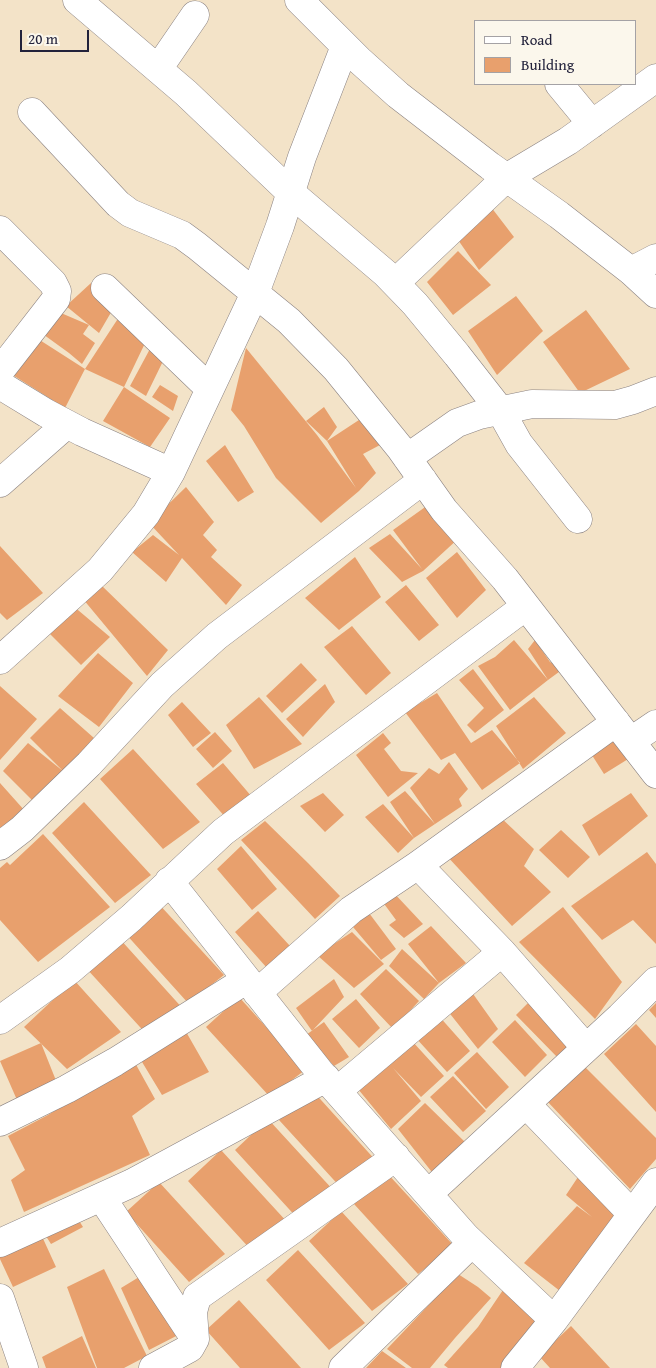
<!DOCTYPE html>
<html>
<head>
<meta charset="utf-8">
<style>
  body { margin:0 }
  #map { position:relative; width:656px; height:1368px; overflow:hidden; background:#f3e3c8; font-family:"Gentium Book Plus",serif }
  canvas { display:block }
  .legend { position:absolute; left:474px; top:20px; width:162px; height:65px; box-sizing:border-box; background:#fbf7ec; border:1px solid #a4a2a5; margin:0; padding:6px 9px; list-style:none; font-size:15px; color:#22223b }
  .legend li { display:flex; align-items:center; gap:10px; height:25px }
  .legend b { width:25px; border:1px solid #a4a2a5 }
  .scale { position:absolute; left:20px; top:30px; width:69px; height:22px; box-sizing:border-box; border:2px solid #22223b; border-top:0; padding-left:6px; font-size:15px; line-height:18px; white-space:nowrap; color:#22223b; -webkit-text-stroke:4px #fbf7ec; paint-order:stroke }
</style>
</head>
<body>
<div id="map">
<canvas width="656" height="1368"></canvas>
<ul class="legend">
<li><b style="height:6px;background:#fff"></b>Road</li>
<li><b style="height:14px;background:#e8a06d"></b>Building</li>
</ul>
<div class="scale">20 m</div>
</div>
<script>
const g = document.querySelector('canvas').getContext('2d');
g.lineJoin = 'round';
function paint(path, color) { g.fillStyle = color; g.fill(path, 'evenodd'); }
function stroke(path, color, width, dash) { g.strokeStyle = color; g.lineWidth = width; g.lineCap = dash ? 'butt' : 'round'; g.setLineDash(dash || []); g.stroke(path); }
const building = new Path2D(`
  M491 207 514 237 479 270 456 237Z
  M458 251 491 285 453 315 427 282Z
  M91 283 113 309 99 333 66 306Z
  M516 296 543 331 497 375 468 331Z
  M586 310 630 369 580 393 543 342Z
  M61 313 89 325 83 334 95 343 82 364 69 353 40 332Z
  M119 317 147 339 124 387 85 369Z
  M35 337 85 369 65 408 8 372Z
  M151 347 165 357 146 396 130 386Z
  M246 348 317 435 356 488 327 441 362 418 380 445 363 454 376 473 359 491 321 523 276 478 244 426 231 410Z
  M160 385 178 396 173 411 152 397Z
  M124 387 170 418 150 447 103 421Z
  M324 407 337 427 327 441 306 421Z
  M225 445 254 492 238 502 206 461Z
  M186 487 214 522 203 535 217 550 211 557 242 585 226 605 182 558 166 582 132 552 153 535 179 555 149 523Z
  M428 505 459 538 423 571 402 582 369 548 390 534 422 569 393 530Z
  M0 546 43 593 7 620 0 613Z
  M457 552 486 590 457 618 426 578Z
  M355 557 381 597 339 630 305 598Z
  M100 584 168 650 147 676 83 599Z
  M406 585 439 625 419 641 385 602Z
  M72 605 110 637 81 665 48 632Z
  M352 626 391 673 366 695 324 647Z
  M514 640 548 680 510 710 478 666 495 657Z
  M535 640 550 662 563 669 548 680 528 649Z
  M98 653 133 683 99 727 58 696Z
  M301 663 317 680 282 713 266 696Z
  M473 669 504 710 475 733 467 725 484 708 459 680Z
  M325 684 335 702 303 737 286 719Z
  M0 686 37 719 0 760Z
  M437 693 471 743 492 730 520 763 482 790 455 753 441 760 405 712Z
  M259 697 302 744 254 769 226 725Z
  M534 697 566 733 523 769 496 726Z
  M182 702 211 733 193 747 168 715Z
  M60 708 94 738 64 772 32 800 3 771 28 743 63 771 30 738Z
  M215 732 232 751 213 768 196 749Z
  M383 733 391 743 384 749 401 771 418 773 388 797 356 755Z
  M617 735 633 756 604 774 590 752Z
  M133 749 200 822 163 849 100 779Z
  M449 762 468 789 459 799 462 806 435 824 410 788 429 768 439 774Z
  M223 763 252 797 227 819 196 784Z
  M0 783 25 811 3 830 0 827Z
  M405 791 435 824 414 838 390 802Z
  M323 793 344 815 325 832 300 806Z
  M631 793 648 816 599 856 582 825Z
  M84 802 151 875 115 903 52 833Z
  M383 804 414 838 398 853 365 817Z
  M498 815 534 849 524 866 551 892 512 926 445 854Z
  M265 821 308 863 340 896 315 919 241 840Z
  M561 830 590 857 568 878 539 850Z
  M43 834 110 907 38 962 0 920V868L7 862 10 865Z
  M241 846 277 889 252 910 217 869Z
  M647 852 656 864V944L633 920 602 940 571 906Z
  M393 892 423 924 404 938 389 925 396 920 382 901Z
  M157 902 224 975 188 1003 124 932Z
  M563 907 622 982 595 1019 519 942Z
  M258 911 290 946 267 968 235 932Z
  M369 913 396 949 381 960 353 927Z
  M431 926 466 963 439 983 424 999 389 966 402 949 439 983 408 944Z
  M352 932 384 964 354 988 317 955Z
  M119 938 185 1011 150 1038 86 968Z
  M386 969 419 1001 393 1029 360 994Z
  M334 979 344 997 312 1031 296 1008Z
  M74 980 121 1032 67 1069 24 1027Z
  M471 991 498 1029 478 1049 447 1010Z
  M239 997 305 1070 270 1097 206 1027Z
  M356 999 380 1028 359 1048 332 1019Z
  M532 999 576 1045 558 1058 516 1015Z
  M656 1003V1018L649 1010Z
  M438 1015 470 1051 447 1072 415 1037Z
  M515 1020 547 1055 525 1077 492 1042Z
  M324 1022 349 1057 334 1066 306 1035Z
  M636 1024 656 1046V1112L604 1054Z
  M185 1030 209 1072 162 1095 139 1057Z
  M412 1041 444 1076 421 1097 393 1068 421 1101 391 1129 358 1089Z
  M41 1043 57 1083 17 1100 0 1061Z
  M477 1052 509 1087 486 1109 454 1073Z
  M134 1061 155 1099 132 1116 150 1155 24 1212 11 1180 25 1170 8 1136 48 1115Z
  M583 1065 656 1138V1159L630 1189 547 1101Z
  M453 1076 486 1111 463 1132 430 1097Z
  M312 1090 378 1163 343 1190 279 1120Z
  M425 1103 465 1142 435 1176 398 1129Z
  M268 1119 335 1192 299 1220 235 1150Z
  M221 1150 288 1223 252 1251 188 1181Z
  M387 1173 454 1246 418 1274 354 1204Z
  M580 1174 622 1213 560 1291 524 1263 577 1206 592 1217 566 1195Z
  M159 1182 225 1254 189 1282 126 1212Z
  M341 1211 408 1284 372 1311 309 1241Z
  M76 1216 83 1227 51 1244 44 1233Z
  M40 1232 56 1267 13 1287 0 1259V1251Z
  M298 1250 365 1323 329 1350 266 1280Z
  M104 1269 147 1356 124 1368H97L67 1287Z
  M144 1274 184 1332 149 1350 121 1288Z
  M458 1274 478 1287 491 1298 455 1338 430 1368H412L387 1349Z
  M505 1287 542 1320 504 1368H448L444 1365 478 1327Z
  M239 1300 301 1368H240L206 1330Z
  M571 1326 610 1368H550L539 1356Z
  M82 1336 96 1368H46L42 1357Z
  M382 1351 406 1368H366Z`);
const minor = new Path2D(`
  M77 0 186 93 291 193 385 273 415 304 457 355 500 410 519 444 578 519
  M299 0 359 60 398 95 490 166 559 215 631 271 656 294
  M158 69 195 15
  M559 84 592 124
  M32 112 118 204 130 213 182 235 197 246 289 321 336 369 400 448 444 510 505 579 656 774
  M0 230 53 283 57 291 56 299 0 371
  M631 271 656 258
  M395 283 506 178 568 141 656 78
  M105 288 210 389
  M0 385 46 413 82 432 171 472
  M407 458 457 423 479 415 532 404 615 405 633 400 656 391
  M0 483 67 424
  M0 660 100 570 146 514 171 472 255 293 280 226 302 157 345 46
  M631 741 656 724
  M0 846 22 829 89 764 162 685 217 636 423 480
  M418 865 502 952 586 1048
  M169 881 320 1072 466 1237 554 1320
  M257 993 351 910 418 865 616 722
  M0 1020 70 970 131 918 223 832 526 606
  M337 1091 502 952
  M526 1104 632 1214
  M0 1122 67 1089 115 1062 246 980
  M428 1194 620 1017 656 981
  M102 1198 195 1339
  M0 1243 132 1183 326 1078
  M0 1298 24 1368
  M153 1368 190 1348 195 1339 193 1312 197 1297 396 1157
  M343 1368 472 1243
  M515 1368 554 1320 656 1182`);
paint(building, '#e8a06d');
stroke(minor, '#8a8282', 29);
stroke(minor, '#fff', 28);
</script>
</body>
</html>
